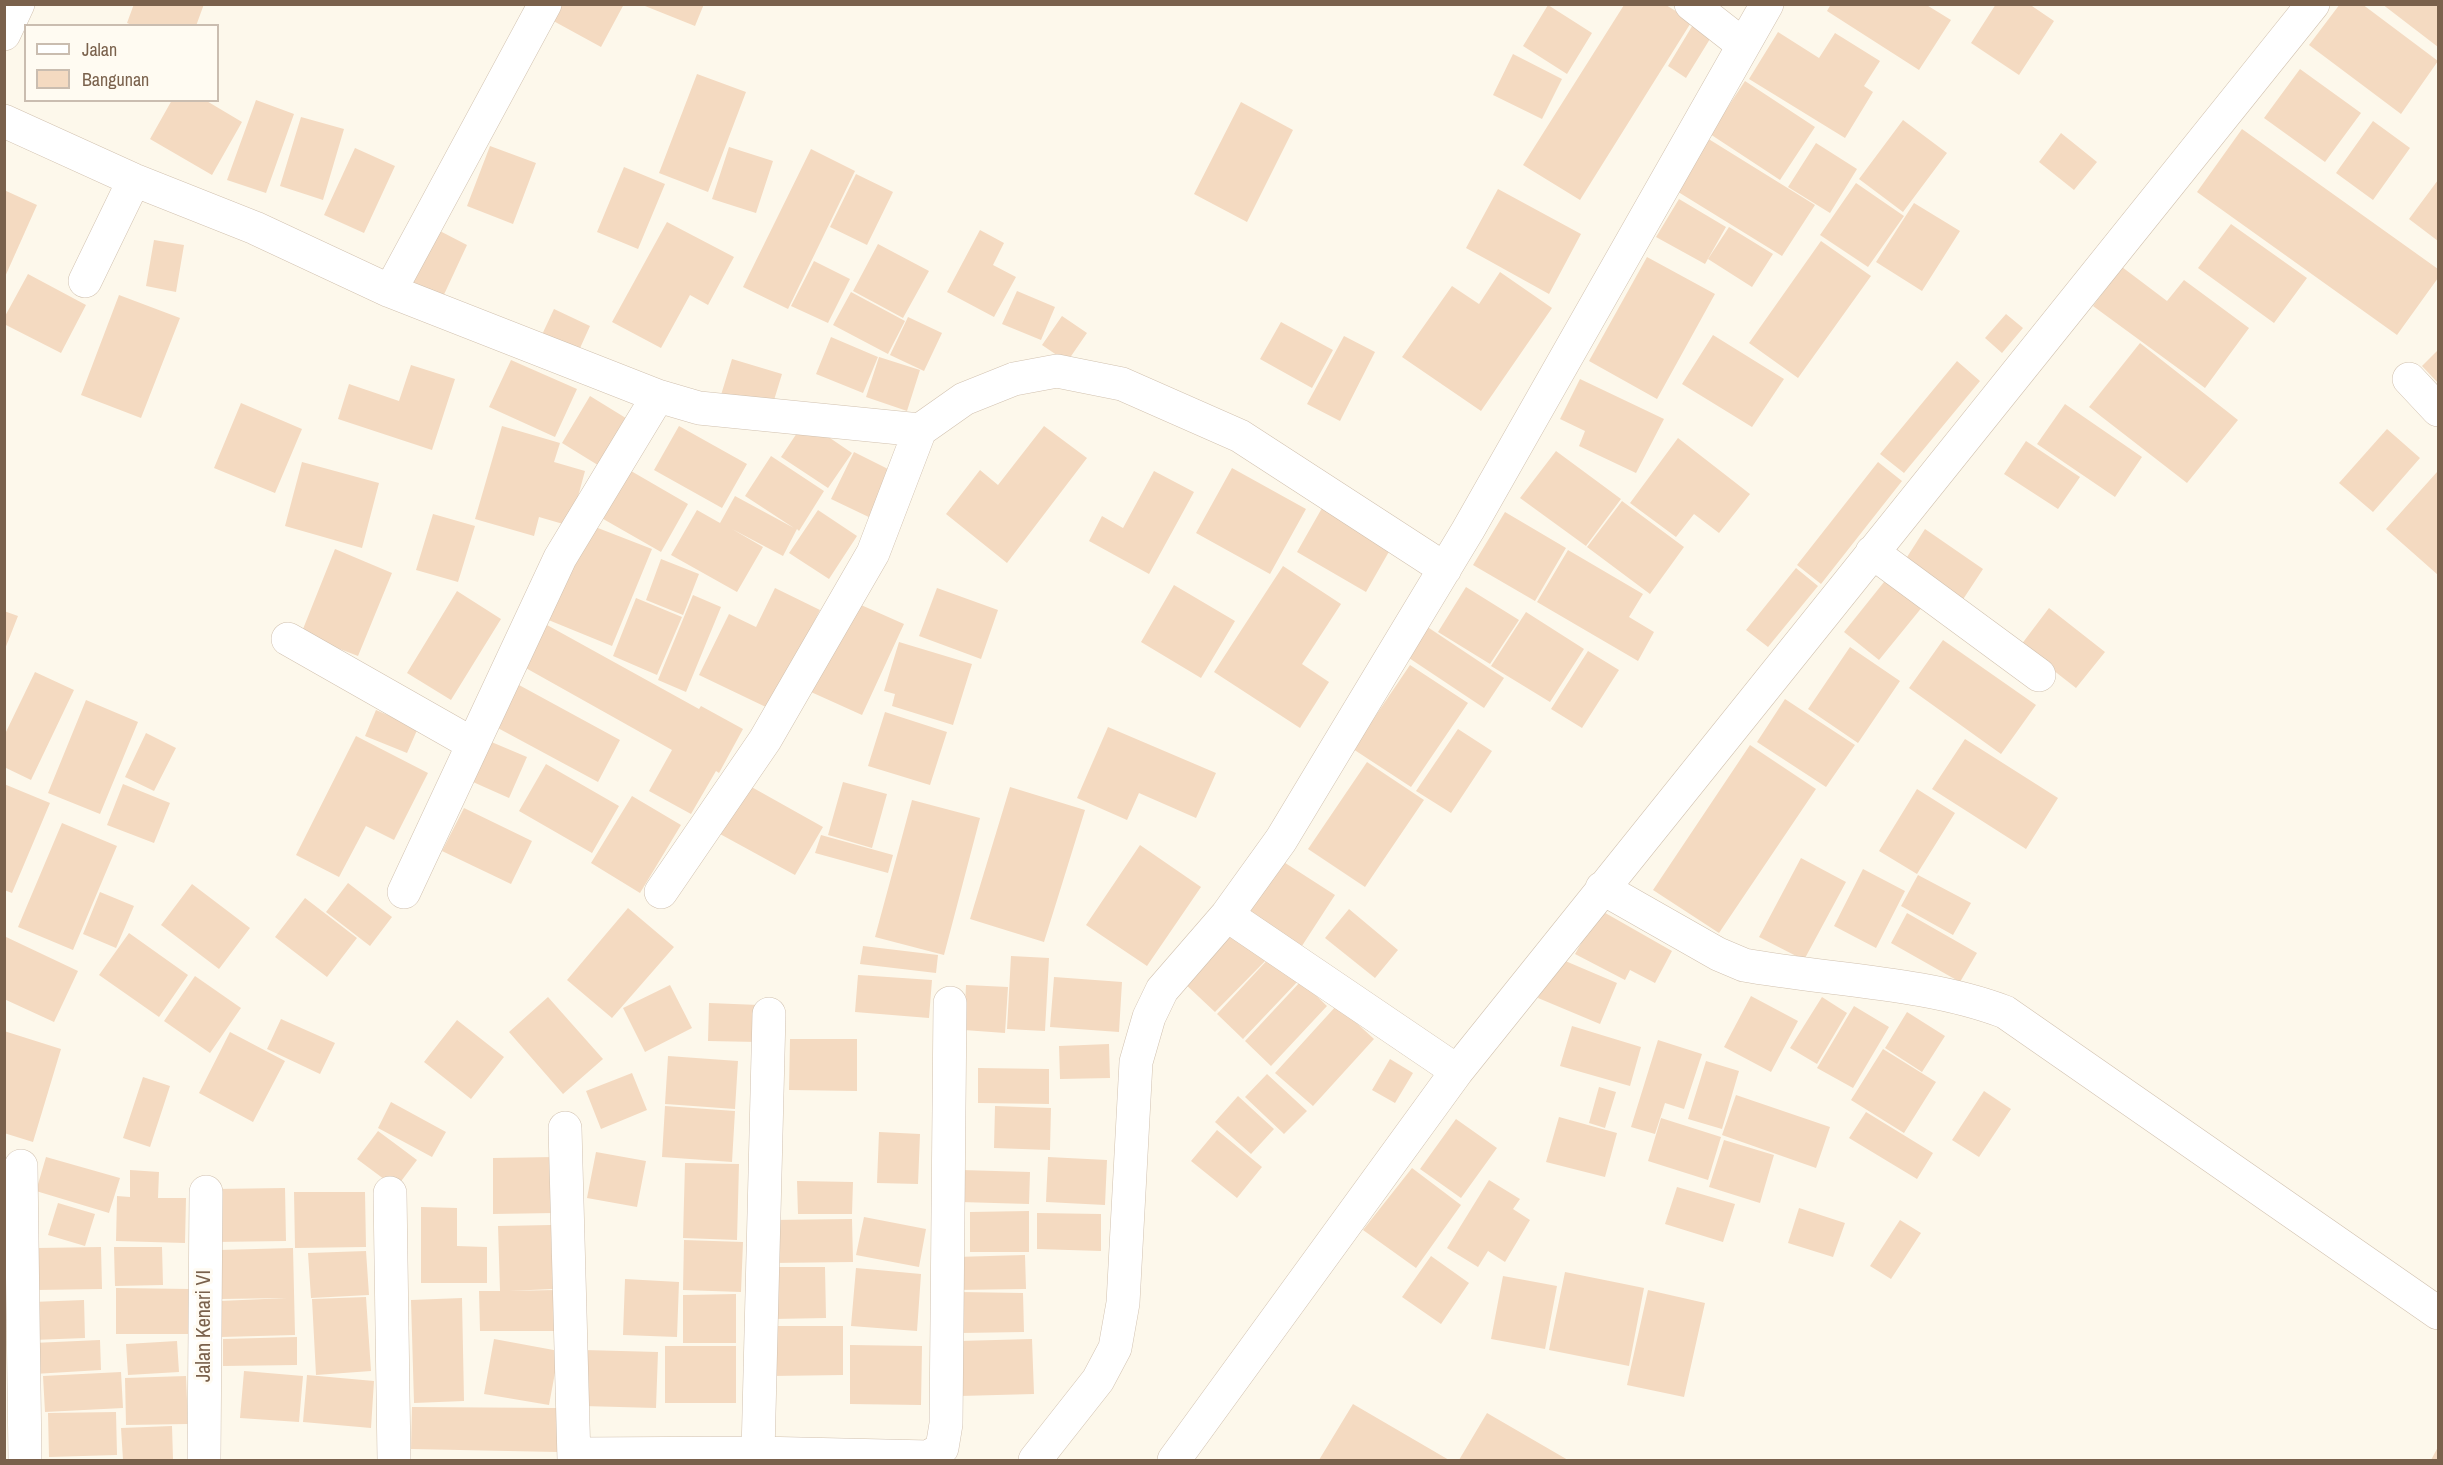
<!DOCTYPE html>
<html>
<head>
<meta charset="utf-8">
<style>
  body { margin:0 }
  #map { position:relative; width:2443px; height:1465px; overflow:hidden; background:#fdf8eb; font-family:"Archivo Narrow",sans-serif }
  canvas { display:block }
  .frame { position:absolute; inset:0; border:6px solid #7a614c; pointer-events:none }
  .legend { position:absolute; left:24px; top:24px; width:195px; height:78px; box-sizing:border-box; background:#fffbf2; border:2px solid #cabdb0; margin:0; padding:8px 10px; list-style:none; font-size:18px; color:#7a614c }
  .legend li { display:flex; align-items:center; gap:12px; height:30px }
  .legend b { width:30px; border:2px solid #cabdb0 }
</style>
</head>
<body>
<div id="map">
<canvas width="2443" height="1465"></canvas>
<div class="frame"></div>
<ul class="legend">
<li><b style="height:8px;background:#fff"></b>Jalan</li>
<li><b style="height:16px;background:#f4dac1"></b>Bangunan</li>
</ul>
</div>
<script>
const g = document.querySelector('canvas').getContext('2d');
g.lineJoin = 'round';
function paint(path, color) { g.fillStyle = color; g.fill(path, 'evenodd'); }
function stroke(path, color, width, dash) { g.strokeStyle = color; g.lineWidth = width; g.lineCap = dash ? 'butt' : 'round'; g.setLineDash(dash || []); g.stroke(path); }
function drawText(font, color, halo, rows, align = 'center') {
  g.font = font + ' "Archivo Narrow",sans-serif'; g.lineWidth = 6; g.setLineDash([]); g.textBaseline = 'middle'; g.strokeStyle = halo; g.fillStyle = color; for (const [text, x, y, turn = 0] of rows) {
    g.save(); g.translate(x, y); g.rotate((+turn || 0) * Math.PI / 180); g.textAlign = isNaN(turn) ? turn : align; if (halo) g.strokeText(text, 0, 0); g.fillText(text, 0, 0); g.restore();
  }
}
const building = new Path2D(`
  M134 4H204L196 26H134L127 23Z
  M555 4H624L601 47 548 18Z
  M646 4H704L695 26 645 6Z
  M1831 4H1925L1951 20 1919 70 1827 11Z
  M1996 4H2029L2054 21 2019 75 1971 43Z
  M2340 4H2362L2438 61 2401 114 2309 45Z
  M2382 4H2438V47Z
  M1548 5 1592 33 1567 74 1523 46Z
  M1624 5H1666L1692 21 1580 200 1523 165Z
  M1694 23 1713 34 1686 78 1668 66Z
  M1778 32 1819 58 1835 33 1880 61 1864 86 1873 92 1845 138 1749 79Z
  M1513 54 1562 79 1542 119 1493 95Z
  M2300 69 2361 113 2325 162 2264 118Z
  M697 74 746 92 708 192 659 173Z
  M1745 81 1815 127 1780 180 1710 134Z
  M172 100H205L242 122 212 175 150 139Z
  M256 100 294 114 266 193 227 180Z
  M1241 102 1293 130 1247 222 1194 194Z
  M301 117 344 129 323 200 280 186Z
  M1903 120 1947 153 1903 212 1859 179Z
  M2373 121 2410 148 2373 200 2336 173Z
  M2242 129 2438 269V278L2397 335 2197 192Z
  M2061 133 2097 162 2074 190 2039 162Z
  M1707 138 1815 205 1782 256 1675 190Z
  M1816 143 1857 169 1830 213 1788 187Z
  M490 146 536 163 513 224 467 206Z
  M729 147 773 161 756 213 712 199Z
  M355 148 395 166 364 233 324 215Z
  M811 149 855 171 788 309 743 287Z
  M624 167 665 184 638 249 597 232Z
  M856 174 893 192 867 245 830 227Z
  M2438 180V241L2409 219Z
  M1856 183 1904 216 1868 267 1820 235Z
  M1498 189 1581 234 1549 294 1466 248Z
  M4 190 37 205 4 279Z
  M1679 199 1726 227 1705 264 1656 237Z
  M1914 203 1960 231 1922 291 1876 262Z
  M667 222 734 257 708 305 690 295 661 348 612 322Z
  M2231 224 2307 278 2274 323 2198 268Z
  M1729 227 1773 254 1752 287 1708 259Z
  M438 230 467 245 441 301 411 286Z
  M980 230 1004 243 993 265 1016 277 994 317 947 292Z
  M154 240 184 245 176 292 146 286Z
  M1821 241 1871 276 1798 378 1749 343Z
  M878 244 929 271 903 318 853 291Z
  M1647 257 1715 294 1657 399 1589 361Z
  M814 261 850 279 828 323 791 306Z
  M2122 267 2167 301 2184 280 2249 328 2205 388 2093 306Z
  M1500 272 1552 308 1481 411 1402 357 1452 286 1479 304Z
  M28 274 86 305 61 353 4 324V318Z
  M1017 291 1055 307 1041 340 1002 324Z
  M851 292 905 321 888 354 833 325Z
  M119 295 180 318 141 418 81 395Z
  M554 309 590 326 576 357 539 341Z
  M2006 314 2023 328 2002 353 1985 338Z
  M1062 316 1087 333 1067 362 1042 345Z
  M908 317 942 333 924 371 890 355Z
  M1281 322 1333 350 1312 388 1260 359Z
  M1713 335 1784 379 1752 427 1682 384Z
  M1344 336 1375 352 1340 421 1307 404Z
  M831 337 878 357 863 393 816 374Z
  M2140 343 2238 420 2187 483 2089 407Z
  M2438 350V383L2422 366Z
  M879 357 920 370 907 411 866 397Z
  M732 359 782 374 771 410 721 395Z
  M511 360 577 389 555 437 489 407Z
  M1957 361 1980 381 1904 473 1880 454Z
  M411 365 455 379 432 450 338 419 349 384 399 401Z
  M1580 379 1664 419 1636 473 1579 446 1585 431 1560 419Z
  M590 396 629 420 601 467 562 443Z
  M241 403 302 429 275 493 214 468Z
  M2065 404 2142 457 2115 497 2037 444Z
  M805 421 852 453 828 488 781 457Z
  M502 426 560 443 554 462 585 471 570 526 539 517 534 536 475 519Z
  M679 426 747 464 722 508 654 470Z
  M1044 426 1087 458 1007 563 946 514 980 470 998 485Z
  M2387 429 2420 458 2373 512 2339 483Z
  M1678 438 1750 494 1719 533 1694 514 1676 537 1630 503Z
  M2026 441 2080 477 2058 509 2004 474Z
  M1556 451 1621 499 1586 546 1520 498Z
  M854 452 898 474 875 520 831 499Z
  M771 456 824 491 799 531 797 529 783 556 732 529 763 547 737 592 671 555 697 510 720 523 735 496 794 528 745 496Z
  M302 462 379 483 362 548 285 526Z
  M1878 462 1902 481 1821 584 1797 565Z
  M619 464 688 504 661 552 591 512Z
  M1232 468 1306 509 1270 574 1196 533Z
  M1154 471 1194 492 1149 574 1089 541 1102 516 1123 528Z
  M2437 472 2438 474V575L2386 529Z
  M1326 501 1395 541 1366 592 1297 552Z
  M1622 501 1684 547 1650 594 1587 547Z
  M818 510 857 536 829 579 789 553Z
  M1505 512 1566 548 1535 601 1473 565Z
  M433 514 475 526 458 582 416 570Z
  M585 523 652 549 612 646 546 619Z
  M1925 529 1983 569 1958 607 1900 568Z
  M335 549 392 573 358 656 301 634Z
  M1568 550 1643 594 1629 617 1654 632 1638 661 1537 602Z
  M661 559 699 574 683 615 646 600Z
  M1283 566 1341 604 1302 664 1329 682 1300 728 1214 672Z
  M1796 568 1818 586 1768 647 1746 630Z
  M1888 577 1923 606 1879 660 1844 632Z
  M1174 585 1235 621 1201 678 1141 642Z
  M1466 587 1519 620 1490 664 1438 632Z
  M775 588 820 610 770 709 699 675 729 614 756 627Z
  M937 588 998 610 981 659 919 636Z
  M457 591 501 619 451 700 407 673Z
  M693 595 721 607 686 692 658 680Z
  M636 598 682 617 657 675 613 656Z
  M852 601 904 624 862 715 811 692Z
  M2049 608 2105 652 2076 688 2021 645Z
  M4 611 18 616 5 649H4Z
  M1526 612 1584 649 1550 702 1491 666Z
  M547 625 699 709 701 706 743 729 719 773 716 771 691 814 649 791 672 750 524 667Z
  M1426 626 1504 678 1484 708 1406 656Z
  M1943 640 2036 705 2001 754 1909 688Z
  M899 642 972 664 953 725 892 706 895 694 884 691Z
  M1850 647 1900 681 1858 743 1808 709Z
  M1588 651 1619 670 1582 728 1551 709Z
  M1410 665 1468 703 1411 787 1353 749Z
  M35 672 74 690 31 780 4 767V736Z
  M519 685 620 740 598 782 496 727Z
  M1785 699 1855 745 1826 787 1757 742Z
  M86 700 138 722 100 814 48 793Z
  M376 710 418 728 407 753 365 736Z
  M885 712 947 732 930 785 868 766Z
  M1108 727 1216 773 1196 818 1139 793 1127 820 1077 798Z
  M1458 729 1492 751 1451 813 1416 791Z
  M146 733 176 748 154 791 125 777Z
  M356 736 428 773 394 840 366 826 339 877 296 855Z
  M482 738 527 757 509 798 464 778Z
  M1965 739 2058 798 2026 849 1932 789Z
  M1750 745 1816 789 1719 933 1653 890Z
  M1367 762 1424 800 1365 887 1308 849Z
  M546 764 619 806 592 853 519 811Z
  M843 782 887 794 872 848 828 835Z
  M4 784 50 803 12 893 4 890Z
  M123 784 170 803 154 843 107 825Z
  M748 785 823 827 795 875 720 834Z
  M1010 787 1085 810 1044 942 970 919Z
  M1917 789 1955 813 1917 874 1879 851Z
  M632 796 681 825 640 893 591 863Z
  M912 800 980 818 944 955 875 937Z
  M464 808 532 841 511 884 442 851Z
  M62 823 117 846 73 950 18 927Z
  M821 835 893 855 888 873 815 853Z
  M1140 845 1201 887 1147 966 1086 925Z
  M1801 858 1846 882 1804 960 1759 937Z
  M1279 859 1335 895 1298 952 1242 916Z
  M1863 869 1905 891 1876 948 1834 926Z
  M1918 875 1971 903 1953 935 1901 906Z
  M348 883 392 917 370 946 326 912Z
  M192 884 250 928 219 969 161 925Z
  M100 892 134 906 116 948 83 934Z
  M305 898 357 938 327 977 275 937Z
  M628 908 674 947 612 1018 567 980Z
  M1349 909 1398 950 1375 978 1325 938Z
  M1600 910 1672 951 1655 983 1630 970 1625 980 1575 954Z
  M1907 913 1977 953 1960 982 1891 943Z
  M1238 926 1269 957 1215 1012 1183 982Z
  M129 933 188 975 159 1017 99 975Z
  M4 936 78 971 54 1022 4 999Z
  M863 946 938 955 936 973 860 964Z
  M1272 955 1299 980 1243 1039 1217 1014Z
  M1011 956 1049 958 1045 1031 1007 1029Z
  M1556 957 1617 983 1600 1024 1538 998Z
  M858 975 932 980 929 1018 855 1012Z
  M195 976 241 1008 210 1053 164 1021Z
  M1054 977 1122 982 1119 1032 1050 1027Z
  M1301 981 1327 1006 1271 1066 1245 1041Z
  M670 985 692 1028 645 1052 623 1008Z
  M966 985 1008 987 1005 1033 964 1030Z
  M1751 996 1798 1021 1771 1072 1724 1047Z
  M548 997 603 1059 563 1094 509 1032Z
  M1822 997 1847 1013 1817 1064 1790 1048Z
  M709 1003 759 1005 758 1042 708 1041Z
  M1337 1005 1374 1039 1313 1106 1275 1073Z
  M1854 1006 1889 1027 1853 1088 1817 1068Z
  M1907 1012 1945 1036 1922 1072 1885 1048Z
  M281 1019 335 1043 320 1074 267 1049Z
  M457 1020 504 1057 471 1099 424 1062Z
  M1572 1026 1641 1047 1630 1086 1560 1066Z
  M4 1031 61 1049 33 1142 4 1133Z
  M230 1032 285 1061 253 1122 199 1093Z
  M790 1039H857V1091L789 1090Z
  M1658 1040 1702 1054 1684 1109 1665 1103 1655 1134 1631 1127Z
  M1109 1044 1110 1078 1060 1079 1059 1046Z
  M1883 1049 1936 1082 1904 1133 1851 1100Z
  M668 1056 738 1061 735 1109 665 1104Z
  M1390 1059 1413 1073 1395 1103 1372 1090Z
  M1706 1061 1739 1071 1722 1129 1688 1119Z
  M978 1068 1049 1069V1104L978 1103Z
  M632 1073 647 1110 601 1129 586 1091Z
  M1267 1074 1307 1111 1284 1134 1245 1097Z
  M143 1077 170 1086 150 1147 123 1138Z
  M1599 1087 1616 1092 1605 1128 1589 1123Z
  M1984 1091 2011 1109 1979 1157 1952 1140Z
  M1736 1095 1830 1127 1816 1168 1722 1135Z
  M1238 1096 1274 1129 1251 1154 1215 1122Z
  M391 1102 446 1132 432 1157 378 1128Z
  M665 1106 735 1111 732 1162 662 1157Z
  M995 1106 1051 1108 1050 1150 994 1148Z
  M1866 1112 1933 1153 1917 1179 1849 1138Z
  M1559 1117 1617 1133 1605 1177 1546 1162Z
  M1661 1118 1721 1137 1708 1180 1648 1161Z
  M1456 1119 1497 1148 1461 1198 1420 1169Z
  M1217 1130 1262 1167 1237 1198 1191 1161Z
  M378 1131 417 1160 396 1188 357 1159Z
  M879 1132 920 1134 918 1184 877 1183Z
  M1724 1140 1774 1155 1760 1203 1709 1187Z
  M596 1152 646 1161 637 1207 587 1198Z
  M46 1157 120 1178 109 1213 36 1191Z
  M554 1157 555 1213 493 1214V1158Z
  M1048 1157 1107 1160 1105 1205 1046 1202Z
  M685 1163 739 1164 737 1240 683 1238Z
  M1412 1168 1461 1205 1416 1268 1363 1230Z
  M130 1170 159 1172 158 1198H186L185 1243 116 1241 117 1196 130 1197Z
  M961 1170 1030 1172 1029 1204 960 1202Z
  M1489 1180 1520 1199 1513 1209 1530 1220 1505 1262 1488 1251 1478 1267 1447 1248Z
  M797 1181 853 1182 852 1214H798Z
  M1677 1187 1735 1204 1723 1242 1665 1224Z
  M285 1188 286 1241 214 1242V1189Z
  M294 1192H365L366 1247 295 1248Z
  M58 1203 95 1214 85 1246 48 1235Z
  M421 1207 457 1208V1246L487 1247V1283H421Z
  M1799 1208 1845 1223 1833 1257 1788 1243Z
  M1029 1211V1252H970V1212Z
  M1037 1213 1101 1214V1251L1037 1249Z
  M864 1217 926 1229 919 1267 856 1255Z
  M852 1219 853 1262 771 1263 770 1220Z
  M1900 1220 1921 1233 1891 1279 1870 1266Z
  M551 1225 553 1289 508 1291 555 1290 554 1331H480L479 1291H500L498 1226Z
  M684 1240 743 1242 741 1292 683 1290Z
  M101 1247 102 1289 37 1290V1248Z
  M114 1247H162L163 1285 115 1286Z
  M293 1248 295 1335 221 1337 220 1301 287 1298 220 1299 219 1250Z
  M366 1251 369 1295 311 1298 308 1253Z
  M1025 1255 1026 1289 956 1290 955 1257Z
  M1431 1256 1469 1283 1441 1324 1402 1297Z
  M773 1267H825L826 1318 773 1319Z
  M856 1268 921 1274 917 1331 851 1326Z
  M1565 1272 1644 1288 1629 1366 1549 1350Z
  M1503 1276 1557 1286 1545 1349 1491 1339Z
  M625 1279 679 1282 677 1337 623 1335Z
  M116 1288 190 1289V1334H116Z
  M1648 1290 1705 1303 1684 1397 1627 1385Z
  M960 1292 1023 1293 1024 1332 961 1333Z
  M736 1294V1343H683V1295Z
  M366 1297 371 1371 316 1375 312 1299Z
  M462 1298 464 1401 414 1403 411 1300Z
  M84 1300 85 1338 33 1340 32 1302Z
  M771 1326H843V1375L771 1376Z
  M297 1337V1365L223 1366V1339Z
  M494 1339 559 1351 549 1405 484 1394Z
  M1032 1339 1034 1394 960 1396 959 1341Z
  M100 1340 101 1370 34 1374 33 1343Z
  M177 1341 179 1372 128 1375 126 1344Z
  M850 1345 922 1346 921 1405 850 1404Z
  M665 1346H736V1403H665Z
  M584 1350 658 1352 656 1408 583 1406Z
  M244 1371 303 1376 299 1422 240 1418Z
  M121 1372 123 1408 45 1412 43 1376Z
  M307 1375 374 1381 371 1428 303 1422Z
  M186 1376 188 1424 126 1425 125 1378Z
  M1353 1404 1449 1460H1319Z
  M412 1407 558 1408 557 1452 411 1449Z
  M116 1412 117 1455 49 1457 48 1413Z
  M1487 1413 1568 1460H1459Z
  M172 1426 173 1459 123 1460 121 1428Z
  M2438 1447V1460H2431Z`);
const minor = new Path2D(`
  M1691 4 1742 44
  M4 34 18 4
  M4 121 134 180 255 228 390 291 658 396
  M85 281 134 180
  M390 291 545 4
  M2409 379 2438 410
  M1872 552 2039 675
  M288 639 471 743
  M1602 888 1718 954 1744 965C1827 980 1927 982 2005 1012L2438 1313
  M404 892 560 558 658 396 699 408 920 430 964 399 1014 379 1057 371 1122 384 1240 436 1445 569
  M661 892 765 740 873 553 920 430
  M1227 915 1457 1071
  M565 1128 574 1460
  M21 1166 25 1460
  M390 1193 394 1460
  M758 1453 769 1014
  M575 1454 758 1453 929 1457 942 1448 946 1424 950 1003
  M204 1460 206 1192
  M1035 1460 1098 1380 1115 1348 1123 1303 1136 1062 1149 1017 1162 990 1227 915 1281 840 1468 530 1767 4
  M1174 1460 1457 1071 2313 4`);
const streetNames = [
  ["Jalan Kenari VI",205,1326,-90]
];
paint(building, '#f4dac1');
stroke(minor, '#d1c1af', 34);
stroke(minor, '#fff', 33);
drawText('20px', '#7a614c', '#fffbf2', streetNames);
</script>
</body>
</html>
